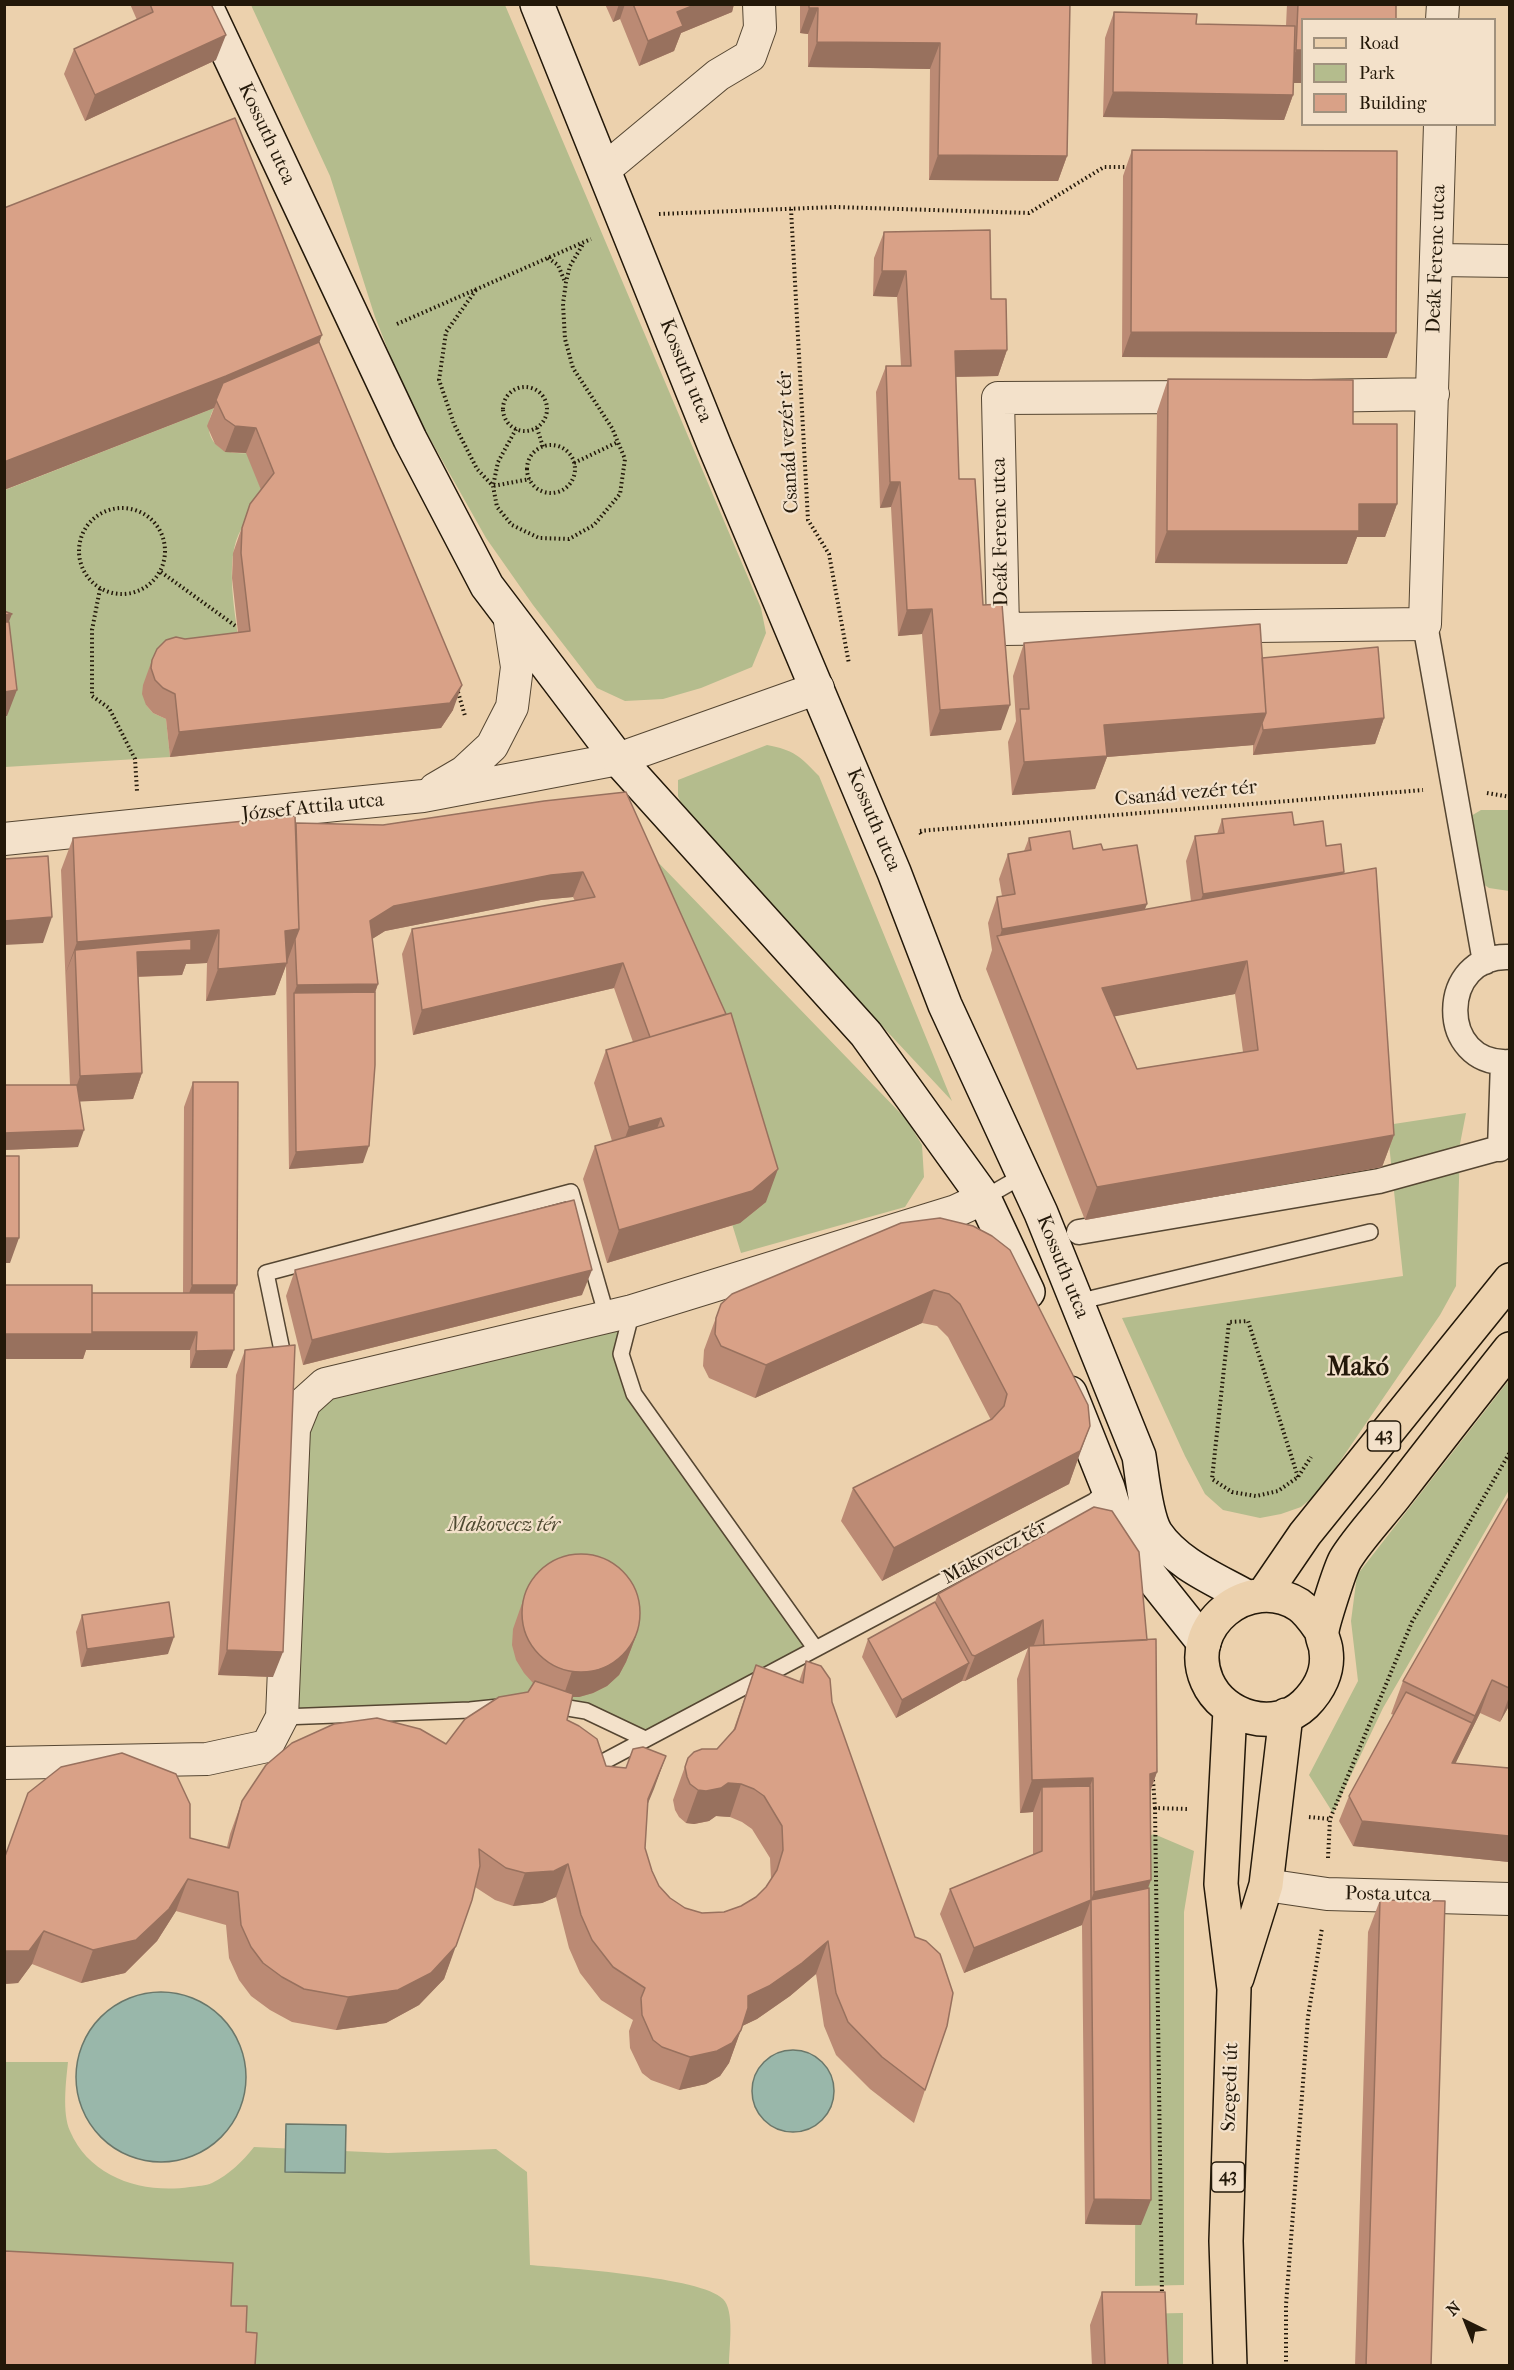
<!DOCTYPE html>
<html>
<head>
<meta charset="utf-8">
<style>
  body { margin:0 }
  #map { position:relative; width:1514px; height:2370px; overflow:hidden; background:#ecd1ad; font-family:"IM FELL French Canon",serif }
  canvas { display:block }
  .frame { position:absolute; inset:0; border:6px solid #231809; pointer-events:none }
  .legend { position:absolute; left:1301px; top:18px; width:195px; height:108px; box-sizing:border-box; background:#f3e1ca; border:2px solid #a0917d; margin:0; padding:8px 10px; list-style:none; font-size:18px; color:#231809 }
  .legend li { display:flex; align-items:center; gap:12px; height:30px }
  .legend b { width:30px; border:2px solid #a0917d }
  .north { position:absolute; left:1436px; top:2292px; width:60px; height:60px; -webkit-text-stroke:4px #f3e1ca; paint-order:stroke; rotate:317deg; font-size:16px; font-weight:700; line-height:24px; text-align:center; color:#231809 }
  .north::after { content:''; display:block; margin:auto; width:21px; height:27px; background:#231809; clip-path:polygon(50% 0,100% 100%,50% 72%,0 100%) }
</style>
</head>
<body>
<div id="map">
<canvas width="1514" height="2370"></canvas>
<div class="frame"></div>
<ul class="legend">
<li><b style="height:8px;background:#ecd1ad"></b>Road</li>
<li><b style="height:16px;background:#b4bc8d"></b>Park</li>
<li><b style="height:16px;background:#d9a187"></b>Building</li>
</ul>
<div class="north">N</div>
</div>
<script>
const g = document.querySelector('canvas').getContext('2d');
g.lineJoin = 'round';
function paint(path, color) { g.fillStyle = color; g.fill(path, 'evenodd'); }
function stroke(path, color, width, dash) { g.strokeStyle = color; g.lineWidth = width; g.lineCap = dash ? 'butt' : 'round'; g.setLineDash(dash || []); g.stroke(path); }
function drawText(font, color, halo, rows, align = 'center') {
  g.font = font + ' "IM FELL French Canon",serif'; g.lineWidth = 4.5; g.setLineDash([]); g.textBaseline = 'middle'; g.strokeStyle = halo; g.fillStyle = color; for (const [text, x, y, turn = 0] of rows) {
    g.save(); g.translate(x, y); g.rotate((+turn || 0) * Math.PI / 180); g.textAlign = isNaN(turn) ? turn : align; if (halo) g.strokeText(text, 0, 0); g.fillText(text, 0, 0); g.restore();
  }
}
const green = new Path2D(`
  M251 5H505L761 608 766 633 752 667 701 688 663 699 625 701 597 688 533 605 486 538 407 398 375 317 330 176Z
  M214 408C199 436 218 456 247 453L265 499C257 508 248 518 242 528 222 559 237 622 241 657L146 705 153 713 166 719 170 757 5 767V490Z
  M767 745C794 750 800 756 819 776L952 1101 687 817 678 796V780Z
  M1481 810H1509V891L1489 888 1477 880 1471 816Z
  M623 826 907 1120 922 1145 924 1177 905 1207 741 1253 670 1024Z
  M1466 1113 1460 1144 1456 1286 1440 1315 1319 1492 1301 1507 1281 1514 1260 1518 1223 1510 1205 1494 1185 1456 1122 1318 1403 1276 1387 1125Z
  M632 1311 621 1354 634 1394 815 1648 645 1739 586 1711 282 1717 305 1402Z
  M1509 1380V1490L1383 1708 1333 1813 1309 1775 1358 1681 1351 1621 1357 1575Z
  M1154 1834 1194 1851 1184 1912V2285L1135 2286 1136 1841Z
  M5 2062H68C66 2081 62 2113 70 2131 90 2178 143 2194 190 2187 197 2186 206 2186 212 2183 230 2174 242 2162 254 2147L388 2153 496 2149 527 2172 530 2265C565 2268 702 2277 723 2299 735 2311 729 2348 729 2365L5 2366Z
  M1183 2313V2365H1135L1134 2314Z`);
const water = new Path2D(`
  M76 2077a85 85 0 1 1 170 0a85 85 0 1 1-170 0Z
  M752 2091a41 41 0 1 1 82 0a41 41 0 1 1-82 0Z
  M286 2124 346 2125 345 2173 285 2172Z`);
const path = new Path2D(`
  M791 209 808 520 829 554 849 664
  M659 214 835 207 1029 213 1104 167H1131
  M548 258 558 265 565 282
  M476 290 446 332 439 380 454 424 477 469 493 486 497 507 512 525 539 538 569 539 594 525 620 494 625 459 612 428 573 368 565 339 563 304 566 282 570 266 583 244
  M397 324 591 239
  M503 409a22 22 0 1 1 44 0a22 22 0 1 1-44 0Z
  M537 428 543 447
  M516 429 498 462 493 486 530 479
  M527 469a24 24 0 1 1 48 0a24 24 0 1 1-48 0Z
  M574 463 618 442
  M79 551a43 43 0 1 1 86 0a43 43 0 1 1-86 0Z
  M161 572 237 627
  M100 589 92 630V696L109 708 135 759 137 791
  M458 692 465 716
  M1487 793 1510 797
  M921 834 919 831 1423 790
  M1298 1477 1248 1321 1229 1322 1212 1479 1232 1492 1256 1496 1278 1491 1298 1477 1311 1457
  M1153 1780 1155 1808 1188 1809
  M1155 1808 1162 2296
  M1309 1817 1330 1819
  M1328 1858 1330 1819 1412 1622 1510 1452
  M1286 2366V2305L1308 2017 1322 1928`);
const service = new Path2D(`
  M984 1198 1024 1175
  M1077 1302 1370 1232
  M632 1311 621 1354 634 1394 815 1648
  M285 1365 266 1273 571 1192 607 1317
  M550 1705 586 1711 645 1739
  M282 1717 470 1710 499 1707
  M586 1771 1094 1501 1108 1488`);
const pedestrian = new Path2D(`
  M1425 624 1485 962
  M1510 957C1438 953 1436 1067 1510 1062
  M1500 1149 1503 1063
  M1079 1232 1379 1181 1510 1145`);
const minor = new Path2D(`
  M1442 20 1443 4
  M605 169 718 75 750 56 760 28 759 4
  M1438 260 1510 261
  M1311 396 1433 394
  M1204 397 998 398 1003 629 1425 624 1440 124
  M435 789 464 772 492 746 512 707 517 667 509 615
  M4 839 423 796 618 759 818 688
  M4 1763 207 1759 267 1746 282 1717 294 1429 305 1402 325 1384 632 1311 956 1211 984 1198
  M1266 1885 1327 1894 1510 1899`);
const secondary = new Path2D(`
  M205 4 410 439 487 586 618 759 866 1034 984 1198 1028 1292
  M537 4 715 447 894 872 945 1005 1041 1213 1139 1456C1142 1475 1146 1517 1156 1533 1177 1564 1215 1579 1247 1597
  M1070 1393 1108 1488 1122 1535 1141 1564 1204 1643`);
const primary = new Path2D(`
  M1264 1594 1305 1534 1510 1280
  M1322 1632C1315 1622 1309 1612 1299 1605 1249 1573 1183 1626 1207 1681 1223 1718 1275 1733 1305 1704 1319 1690 1329 1671 1326 1651 1326 1645 1322 1639 1322 1633 1322 1625 1340 1569 1345 1560 1356 1541 1381 1514 1395 1496 1433 1447 1471 1398 1510 1349
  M1237 1978 1266 1885 1286 1715
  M1230 2366 1226 2241 1234 1989 1221 1884 1230 1710`);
const wall = new Path2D(`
  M130 4H211L216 60 85 121 64 74 74 49 137 20Z
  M605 4H734L732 12 681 33 674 51 639 66 620 19 613 22Z
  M800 4H1070L1067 156 1058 181 929 180 930 69 808 67V34L800 33Z
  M1287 4H1396L1294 83 1293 95 1284 120 1103 117 1105 38 1114 12 1196 24 1286 26Z
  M1132 150 1387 358 1122 357 1123 176Z
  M884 232 991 299 1007 350 998 376 956 377 959 479 983 605 1001 730 930 736 922 634 898 636 891 507 880 508 876 392 886 366H901L897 297 873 296 874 258Z
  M319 342 453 710 441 728 170 757 166 719 153 713 146 705 142 694 143 685 152 660 185 639 238 633 232 578 233 553 250 504 261 490 246 453 225 452 215 444 207 426 214 408 4 490Z
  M1168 379 1353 424 1397 504 1385 537H1357L1347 564 1155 563 1157 412Z
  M1024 643 1262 658 1384 718 1375 744 1253 755V745L1107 757 1095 789 1012 795 1008 742 1016 721 1013 676Z
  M544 801 766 1202 740 1223 607 1263 583 1179 595 1146 612 1141 594 1083 606 1050 633 1042 614 988 413 1035 402 954 412 929 575 901 573 897 541 900 385 931 372 939 378 984 375 992 363 1163 289 1169 286 965 275 995 206 1001 207 963 186 964 182 975 138 977 142 1073 133 1099 80 1101 78 1147 4 1150V1085H70L61 870 73 838 296 823 383 825Z
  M1222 819 1294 825 1326 846 1344 872 1343 874 1394 1135 1382 1167 1085 1220 986 969 992 950 988 923 997 897 1002 896 999 879 1008 854 1024 851 1029 838 1073 849 1103 850 1147 904 1144 910 1191 901 1186 861 1195 836 1217 834ZM1235 994 1243 1052 1137 1069 1114 1016Z
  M193 1082 237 1285 234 1293 227 1368H190V1350H86L83 1359H4V1285L92 1293H183L184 1107Z
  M901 1223 1078 1458 1069 1484 882 1581 841 1521 853 1488 991 1420 948 1337 937 1326 922 1323 755 1398 709 1378 703 1366 704 1350 721 1304Z
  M295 1270 582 1295 303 1365 286 1296Z
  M245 1350 273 1677 218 1675 236 1375Z
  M1509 1497V1706L1500 1722 1480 1713 1455 1764 1509 1768V1862L1353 1846 1339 1821 1349 1796 1394 1715 1391 1714 1403 1681Z
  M1094 1507 1157 1772 1150 1792 1141 2225 1085 2224 1082 1925 964 1973 940 1914 950 1889 1033 1855V1812L1020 1813 1017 1679 1028 1648 965 1681H962L896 1718 862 1657 868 1639 935 1602 938 1594Z
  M527 1589 636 1636 626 1662 619 1675 607 1686 593 1693 579 1697H572L567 1720 606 1766 626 1768 666 1756 647 1805 645 1848 652 1871 659 1886 670 1898 685 1908 702 1913 724 1912 741 1906 756 1897 766 1887 771 1879 770 1858 752 1829 742 1822 730 1817 716 1816 709 1821 694 1824 686 1823 679 1817 675 1810 673 1800 688 1758 717 1749 733 1731 756 1665 799 1682 806 1661 832 1702 925 2090 914 2123 870 2089 836 2055 824 2026 816 1974 790 1996 757 2019 742 2026 729 2063 720 2076 706 2084 679 2090 651 2080 642 2073 630 2048 629 2031 633 2020 601 2000 580 1973 569 1948 556 1897 542 1903 513 1906 495 1900 475 1887 444 1979 419 2005 386 2023 336 2030 292 2022 270 2010 251 1996 239 1980 229 1958 226 1925 176 1911 157 1941 125 1973 81 1983 32 1964 18 1983 4 1984V1857L190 1838 227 1847 230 1834 242 1801 446 1744 528 1692 533 1683 524 1673 516 1660 512 1645 513 1629Z
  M82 1615 168 1654 81 1667 76 1632Z
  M1380 1900 1431 2366H1355L1368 1932Z
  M1102 2292 1168 2366H1092L1090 2325Z`);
const shadedWall = new Path2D(`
  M619 4H625L620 19 613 22Z
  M697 4H734L732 12 681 33 674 51 639 66 648 41 677 12Z
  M809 8H818L808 34 800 33Z
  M226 35 216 60 85 121 95 95Z
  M817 42 940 43 930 69 808 67Z
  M1296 50H1302V83H1284Z
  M1113 92 1293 95 1284 120 1103 117Z
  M938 155 1067 156 1058 181 929 180Z
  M882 271H906L897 297 873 296Z
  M1131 332 1396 333 1387 358 1122 357Z
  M322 335 310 368 217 401 214 408 4 490V462Z
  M1007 350 998 376 946 377 955 351Z
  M235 426 256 428 246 453 225 452Z
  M890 482H900L891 507 880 508Z
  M1359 504H1397L1385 537H1357L1347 564 1155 563 1167 531Z
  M932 609 922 634 898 636 907 610Z
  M12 614 4 634V615Z
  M462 685 453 710 441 728 170 757 179 732Z
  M17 690 7 716H4V692Z
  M1010 705 1001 730 930 736 940 710Z
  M1266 713 1254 745 1107 757 1095 789 1012 795 1024 762 1104 725Z
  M1384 718 1375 744 1253 755 1263 730Z
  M583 872 573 897 541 900 385 931 361 946 370 921 394 906 551 875Z
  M1344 872 1334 897 1194 919 1203 894Z
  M1147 904 1137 929 999 939 1002 929Z
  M52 917 43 943 4 945V921Z
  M299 929 287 962 273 964 285 931Z
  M219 930 207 963 186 964 182 975 127 977 75 950 65 975 77 942Z
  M1247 961 1235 994 1090 1021 1102 988Z
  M287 963 275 995 206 1001 218 969Z
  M623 963 614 988 413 1035 422 1010Z
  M378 984 369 1010 294 993 297 985Z
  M142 1073 133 1099 71 1102 80 1076Z
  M661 1118 649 1150 617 1160 629 1127Z
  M84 1130 78 1147 4 1150V1133Z
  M1394 1135 1382 1167 1085 1220 1097 1187Z
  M369 1146 363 1163 289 1169 296 1152Z
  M778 1169 766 1202 740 1223 607 1263 619 1230Z
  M4 1238H19L10 1263H4Z
  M592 1270 582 1295 303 1365 312 1340Z
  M192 1285H237L228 1310H183Z
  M934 1290 922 1323 755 1398 766 1365Z
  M89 1332H197L190 1350H86L83 1359H4V1334Z
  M234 1350 227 1368H190L196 1351Z
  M1090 1426 1069 1484 882 1581 894 1548Z
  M1043 1620 1034 1645 1029 1648V1646L1028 1648 965 1681 975 1656Z
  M636 1636 626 1662 619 1675 607 1686 593 1693 579 1697H563L572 1671Z
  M174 1637 168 1654 81 1667 87 1649Z
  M227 1650 283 1652 273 1677 218 1675Z
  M969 1663 962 1681 896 1718 902 1700Z
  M1492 1680 1480 1713 1443 1789 1452 1763Z
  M1509 1697V1706L1500 1722Z
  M666 1756 654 1789 636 1832 648 1799Z
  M1157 1772 1145 1805 1150 1774Z
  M1093 1778 1081 1811 1042 1787 1033 1812 1020 1813 1032 1780Z
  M728 1783 741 1784 730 1817 716 1816 709 1821 694 1824 686 1823 698 1790Z
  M1362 1821 1509 1836V1862L1353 1846Z
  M568 1864 556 1897 542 1903 513 1906 525 1873Z
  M188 1879 176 1911 157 1941 125 1973 81 1983 93 1950Z
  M1151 1880 1139 1913 1091 1900 1094 1892Z
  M1091 1900 1082 1925 964 1973 974 1948Z
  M44 1931 32 1964 18 1983 4 1984V1951Z
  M828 1941 816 1974 790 1996 757 2019 736 2029 748 1996Z
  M456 1946 444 1979 419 2005 386 2023 336 2030 348 1997Z
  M741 2030 729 2063 720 2076 706 2084 679 2090 690 2057Z
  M1094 2199 1151 2200 1141 2225 1085 2224Z`);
const building = new Path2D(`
  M150 4H211L226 35 95 95 74 49 153 12Z
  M633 4H697L677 12 683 26 648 41Z
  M809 4H1070L1067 156 938 155 940 43 817 42 818 8H809Z
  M1298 4H1396V20H1302V50H1296Z
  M1114 12 1197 14 1196 24 1295 26 1293 95 1113 92Z
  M235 118 322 335 226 376 4 462V208Z
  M1132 150 1397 151 1396 333 1131 332Z
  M990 230 991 299H1006L1007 350 955 351 959 479H975L983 605 1002 604 1010 705 940 710 932 609 907 610 900 482H890L886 366H911L906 271H882L884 232Z
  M319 342 462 685 450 703 179 732 175 694 163 688 155 680 151 668 152 660 157 649 166 640 176 637 185 639 250 631 241 553 242 528 250 504 274 473 256 428 235 426 225 419 216 400 223 383Z
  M1168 379 1353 380V424H1397V504H1359V531H1167Z
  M4 611 12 614 4 615Z
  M4 622H9L17 690 4 692Z
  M1260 624 1266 713 1104 725 1107 756 1024 762 1020 709H1029L1024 643Z
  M1378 647 1384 718 1263 730 1262 723 1266 713 1262 658Z
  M626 792 726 1014 650 1037 623 963 422 1010 412 929 595 897 583 872 551 875 394 906 370 921 378 984 297 985 295 939 299 929 296 823 383 825 544 801Z
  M1292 812 1294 825 1323 821 1326 846 1341 844 1344 872 1203 894 1195 836 1224 833 1222 819Z
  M295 816 299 929 285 931 287 963 218 969 219 930 77 942 73 838Z
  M1070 831 1073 849 1101 844 1103 850 1137 845 1147 904 1002 929 997 897 1015 894 1008 854 1031 850 1029 838Z
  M48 856 52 917 4 921V859Z
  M1376 868 1394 1135 1097 1187 997 936ZM1247 961 1258 1050 1137 1069 1102 988Z
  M191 939V950L137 952 142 1073 80 1076 75 950Z
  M375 992V1065L369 1146 296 1152 294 993Z
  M731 1013 778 1169 752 1191 619 1230 595 1146 664 1126 661 1118 629 1127 606 1050Z
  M193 1082H238L237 1285H192Z
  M4 1085H77L84 1130 4 1133Z
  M4 1156H19V1238H4Z
  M574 1200 592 1270 312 1340 295 1270Z
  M940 1218 973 1226 992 1236 1010 1250 1088 1405 1090 1426 1080 1451 894 1548 853 1488 992 1419 1004 1406 1007 1394 960 1304 949 1294 934 1290 766 1365 721 1346 715 1334 716 1318 721 1304 732 1294 901 1223Z
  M4 1285H92V1334H4Z
  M92 1293H234V1350L196 1351 197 1332H92Z
  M295 1345 283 1652 227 1650 245 1350Z
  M1509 1497V1688L1492 1680 1475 1716 1403 1681Z
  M1094 1507 1112 1511 1139 1552 1147 1640 1044 1645 1043 1620 975 1656 972 1655 938 1594Z
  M522 1613a59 59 0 1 1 118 0a59 59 0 1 1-118 0Z
  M169 1602 174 1637 87 1649 82 1615Z
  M935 1602 969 1663 902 1700 868 1639Z
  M1156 1639 1157 1772 1150 1774 1151 1880 1094 1892 1093 1778 1032 1780 1029 1646Z
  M806 1661 821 1666 830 1679 832 1702 915 1937 926 1941 940 1954 953 1993 947 2026 925 2090 882 2057 848 2022 836 1993 828 1941 802 1963 769 1986 748 1996V2008L741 2030 732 2043 717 2051 690 2057 662 2047 653 2040 642 2015 641 1998 645 1988 613 1967 592 1940 581 1915 568 1864 554 1871 525 1873 506 1868 479 1849 480 1866 472 1900 456 1946 431 1973 398 1990 348 1997 304 1989 282 1977 263 1963 251 1947 241 1925 238 1892 188 1879 169 1909 136 1940 93 1950 44 1931 29 1951H4V1859L28 1793 61 1767 122 1753 176 1774 190 1804V1838L229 1848 242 1801 266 1765 292 1743 334 1724 377 1718 420 1729 446 1744 465 1719 499 1697 528 1692 535 1681 573 1694 567 1720 579 1726 597 1739 606 1766 626 1768 633 1749 643 1747 666 1756 648 1799 645 1848 652 1871 659 1886 670 1898 685 1908 702 1913 724 1912 741 1906 756 1897 766 1887 777 1870 783 1850 782 1826 764 1796 754 1789 741 1784 728 1783 721 1788 706 1791 698 1790 690 1784 687 1777 685 1767 688 1758 694 1752 702 1749H717L735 1729 756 1665 803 1683Z
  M1406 1692 1472 1723 1452 1763 1509 1768V1836L1362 1821 1349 1796Z
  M1090 1786 1091 1900 974 1948 950 1889 1042 1851V1787Z
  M1149 1888 1151 2200 1094 2199 1091 1900Z
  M1380 1900 1445 1901 1431 2366H1366Z
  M5 2251 233 2263 231 2306H247L246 2332 257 2333 255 2366H4Z
  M1102 2292H1165L1168 2366H1105Z`);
const shields = [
  [1384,1436,33],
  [1228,2177,33]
];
const shieldNames = [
  ["43",1384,1436],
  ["43",1228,2177]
];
const streetNames = [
  ["Kossuth utca",266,134,65],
  ["Deák Ferenc utca",1437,259,-88],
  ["Kossuth utca",685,371,68],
  ["Csanád vezér tér",789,442,-93],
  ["Deák Ferenc utca",1001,532,-91],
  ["Csanád vezér tér",1186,794,-5],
  ["József Attila utca",313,808,-6],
  ["Kossuth utca",873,820,67],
  ["Kossuth utca",1062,1267,68],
  ["Makovecz tér",995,1553,-28],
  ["Posta utca",1388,1895,1],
  ["Szegedi út",1231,2087,-88]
];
const parkNames = [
  ["Makovecz tér",504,1526]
];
const districtNames = [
  ["Makó",1358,1369]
];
paint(green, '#b4bc8d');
paint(water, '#99b7aa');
stroke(water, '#6a776a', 1.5);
stroke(service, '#554632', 18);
stroke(pedestrian, '#554632', 27);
stroke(minor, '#554632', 34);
stroke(secondary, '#231809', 36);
stroke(primary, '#231809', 36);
stroke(path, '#231809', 4, [1.5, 3]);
stroke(service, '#f3e1ca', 15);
stroke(pedestrian, '#f3e1ca', 24);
stroke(minor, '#f3e1ca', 32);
stroke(secondary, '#f3e1ca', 33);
stroke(primary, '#ecd1ad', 33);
paint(wall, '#bb8a74');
paint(shadedWall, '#98715e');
paint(building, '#d9a187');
stroke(building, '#98715e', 1.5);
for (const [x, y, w] of shields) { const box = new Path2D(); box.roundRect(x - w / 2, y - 15, w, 30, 4.5); g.fillStyle = '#f3e1ca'; g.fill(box); stroke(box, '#231809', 1.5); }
drawText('bold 18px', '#231809', null, shieldNames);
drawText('20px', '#231809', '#f3e1ca', streetNames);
drawText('italic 20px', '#4e4931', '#f3e1ca', parkNames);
drawText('bold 26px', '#231809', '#f3e1ca', districtNames);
</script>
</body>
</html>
